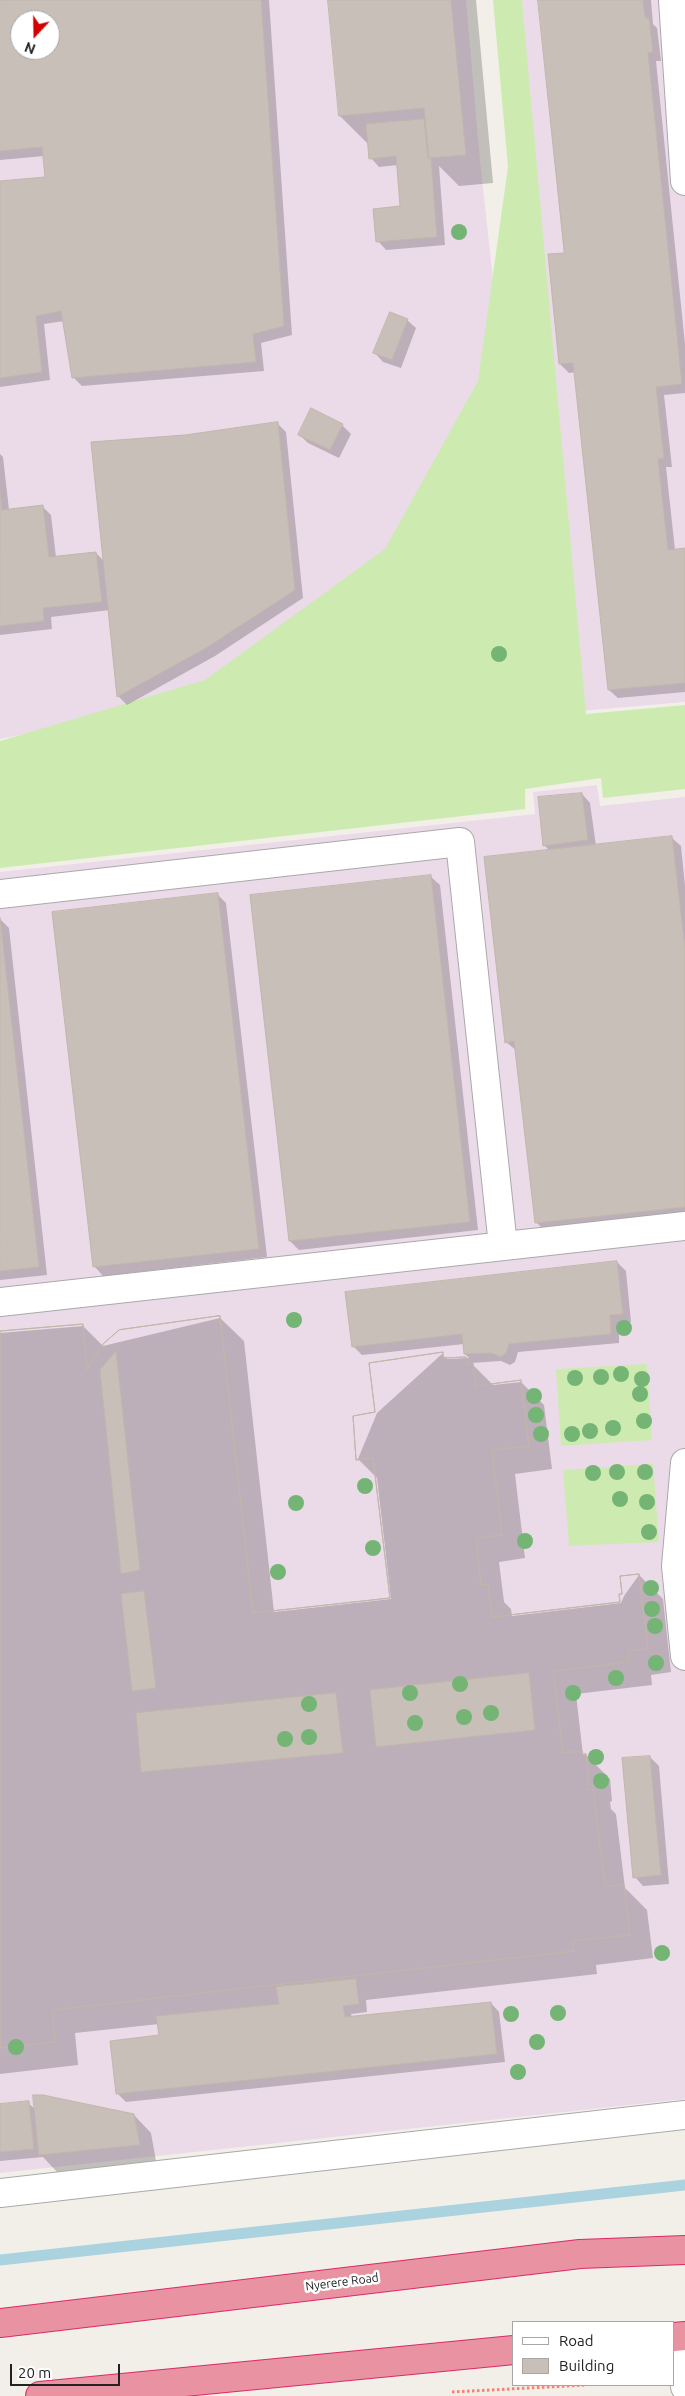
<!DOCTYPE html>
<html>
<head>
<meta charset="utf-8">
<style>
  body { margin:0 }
  #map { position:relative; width:685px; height:2396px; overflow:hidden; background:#f2efe9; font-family:Ubuntu,sans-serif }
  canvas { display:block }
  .legend { position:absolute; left:512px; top:2321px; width:162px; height:65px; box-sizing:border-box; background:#fff; border:1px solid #a7a7a7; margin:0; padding:6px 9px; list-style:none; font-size:15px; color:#222 }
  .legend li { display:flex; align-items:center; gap:10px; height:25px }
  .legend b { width:25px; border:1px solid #a7a7a7 }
  .north { position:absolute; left:10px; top:10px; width:50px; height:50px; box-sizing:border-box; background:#fff; border:1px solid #a7a7a7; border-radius:50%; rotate:201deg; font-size:14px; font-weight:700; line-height:20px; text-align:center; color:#222 }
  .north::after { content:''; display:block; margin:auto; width:18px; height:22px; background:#d40000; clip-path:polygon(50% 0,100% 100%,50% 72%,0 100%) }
  .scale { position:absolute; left:10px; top:2364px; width:110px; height:22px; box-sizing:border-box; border:2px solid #222; border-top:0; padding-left:6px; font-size:15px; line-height:18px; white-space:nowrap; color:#222; -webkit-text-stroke:4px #fff; paint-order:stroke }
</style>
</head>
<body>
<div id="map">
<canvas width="685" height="2396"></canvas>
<ul class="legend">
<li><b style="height:6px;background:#fff"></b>Road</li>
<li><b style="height:14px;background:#c7bfb8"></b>Building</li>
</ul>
<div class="north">N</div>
<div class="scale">20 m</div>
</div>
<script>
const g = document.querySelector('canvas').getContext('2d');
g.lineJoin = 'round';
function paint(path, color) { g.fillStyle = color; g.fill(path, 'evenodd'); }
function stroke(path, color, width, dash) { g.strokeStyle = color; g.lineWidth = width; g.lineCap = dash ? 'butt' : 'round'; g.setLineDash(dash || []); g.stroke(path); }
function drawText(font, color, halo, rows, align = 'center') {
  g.font = font + ' Ubuntu,sans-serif'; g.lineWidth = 5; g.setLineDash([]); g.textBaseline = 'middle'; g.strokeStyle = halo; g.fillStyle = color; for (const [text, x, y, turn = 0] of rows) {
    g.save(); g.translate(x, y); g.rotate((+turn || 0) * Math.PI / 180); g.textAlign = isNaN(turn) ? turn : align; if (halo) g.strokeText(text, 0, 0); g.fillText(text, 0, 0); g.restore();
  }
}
const industrial = new Path2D(`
  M0 0H466L480 161 496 306 481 399 388 567 209 697 0 739ZM20 20H50V50H20Z
  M505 0H685V702L569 712Z
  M597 785 600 806 685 797V2099L0 2173V872L535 814 533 792Z`);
const grass = new Path2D(`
  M493 0H522L586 714 685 705V789L603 798 601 778 525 789V809L0 868V741L205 680 385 549 478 381 508 167Z
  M647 1364 652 1440 561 1446 556 1369Z
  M653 1464 659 1542 569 1546 563 1470Z`);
const shadow = new Path2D(`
  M0 0H269L292 335 261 343 264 371 82 386 73 377 64 321 44 324 50 380 0 387V183L46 178 44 156 0 160ZM20 20H50V50H20Z
  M329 0H476L493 183 459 186 439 166 445 245 386 250 378 241 402 207 398 165 379 167 371 158 369 145 340 116Z
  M539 0H651L653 24 657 28 661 61H656L685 344V393L664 395 672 467H666L675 550 685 549V692L618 698 609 690 576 372 569 373 560 364 565 254Z
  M407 320 416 328 401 368 383 362 375 353Z
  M277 423 286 432 303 598 215 656 127 705 119 697 110 610 51 617 52 629 0 635V454L3 457 9 510 42 506 51 515 56 557 96 553 105 562 185 436Z
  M342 425 351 434 339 458 308 443 299 434Z
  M582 794 590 803 596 846 672 838 681 846 685 886V1216L545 1231 537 1223 517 1051 506 1042 550 851 544 845Z
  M431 877 440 885 478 1230 299 1250 290 1241Z
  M217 894 226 903 267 1257 103 1276 95 1267 53 913Z
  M0 919 9 928 47 1275 0 1280Z
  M617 1262 626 1271 631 1322 619 1323V1343L518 1352 515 1362 510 1365 501 1361 471 1363 493 1385 521 1382 544 1405 552 1469 515 1474 525 1558 499 1562 504 1602 511 1609 512 1616 621 1603 624 1596 639 1575 663 1599 671 1672 651 1675 652 1685 576 1694 583 1755H586L610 1779 612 1801 610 1802 611 1809 616 1814 625 1888 647 1910 653 1958 596 1965 597 1974 366 2000 367 2012 351 2014 352 2018 491 2003 499 2012 505 2062 126 2102 117 2093 160 2037 159 2024 75 2033 78 2065 0 2074V1333L83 1326 103 1346 220 1318 244 1341 274 1612 391 1599 377 1478 358 1459 377 1413 442 1354 447 1359 469 1358 465 1354 464 1344 362 1355 353 1346Z
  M650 1757 659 1766 669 1884 643 1886 635 1877Z
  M28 2103 36 2110 134 2115 151 2133 156 2161 57 2172 43 2157 0 2161V2105Z`);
const stream = new Path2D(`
  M0 2260 685 2185`);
const building = new Path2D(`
  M0 0H261L284 326 253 334 256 362 72 378 61 311 36 316 42 372 0 378V181L45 177 42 147 0 151ZM20 20H50V50H20Z
  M328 0H451L466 155 429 158 424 108 339 116Z
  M538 0H643L645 18H649L653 52 648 53 682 384 656 387 664 458 658 459 668 550 685 548V683L608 690 573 363 559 364 548 254 564 253Z
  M424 119 428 158H431L437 237 376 242 373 209 400 206 396 156 369 159 366 124Z
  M390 312 408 319 392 360 373 353Z
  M311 408 343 424 330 450 298 435Z
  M278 422 295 590 206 648 117 697 91 442 185 435Z
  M0 491 2 510 43 505 49 557 96 552 102 602 43 608 44 621 0 626Z
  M582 793 588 840 543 846 538 797Z
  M672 836 685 948V1207L535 1223 514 1041 505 1043 484 857Z
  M431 875 470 1222 289 1241 250 895Z
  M218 893 259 1249 93 1267 52 912Z
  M0 918 39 1267 0 1271Z
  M617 1261 623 1314 610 1315 611 1334 509 1344 506 1353 501 1357 491 1353 464 1354 462 1334 352 1347 345 1292Z
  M220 1316 253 1613 390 1598 373 1458 356 1460 353 1416 375 1412 369 1363 443 1352V1358L466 1357 467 1364 473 1363 476 1386 521 1380 529 1446 492 1450 502 1535 476 1538 481 1585 488 1584 492 1617 620 1602 619 1594H622L620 1576 639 1574 648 1649 628 1651 629 1662 553 1671 563 1753 582 1751V1754H586L589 1778H587L588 1790 593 1789 605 1886 624 1885 630 1935 573 1941 574 1951 52 2010 55 2042 0 2048V1331L83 1324 87 1370 103 1344 119 1330ZM116 1351 140 1570 121 1574 100 1370ZM144 1591 156 1688 132 1691 121 1594ZM529 1673 535 1730 376 1747 370 1690ZM336 1693 343 1753 141 1772 136 1713Z
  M220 1316 253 1613 390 1598 373 1458 356 1460 353 1416 375 1412 369 1363 443 1352V1358L466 1357 467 1364 473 1363 476 1386 521 1380 529 1446 492 1450 502 1535 476 1538 481 1585 488 1584 492 1617 620 1602 619 1594H622L620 1576 639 1574 648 1649 628 1651 629 1662 553 1671 563 1753 582 1751V1754H586L589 1778H587L588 1790 593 1789 605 1886 624 1885 630 1935 573 1941 574 1951 52 2010 55 2042 0 2048V1331L83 1324 87 1370 103 1344 119 1330Z
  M650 1756 661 1875 633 1878 622 1758Z
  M356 1979 359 2004 343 2006 345 2017 491 2002 497 2054 116 2094 110 2041 159 2035 156 2016 279 2004 276 1987Z
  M33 2095H43L134 2114 140 2145 39 2155Z
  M29 2101 34 2149 0 2152V2104Z`);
const path = new Path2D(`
  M452 2392 586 2385`);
const minor = new Path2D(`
  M673 0 685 181
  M0 894 460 842 503 1246
  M0 1302 685 1226
  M685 1463 676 1566 685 1656
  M0 2193 685 2115
  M683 2337 685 2387`);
const highway = new Path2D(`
  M0 2323 580 2254 685 2250
  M674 2337 685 2336
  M40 2396 514 2350`);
const trees = [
  [459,232],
  [499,654],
  [294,1320],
  [624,1328],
  [621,1374],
  [601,1377],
  [575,1378],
  [642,1379],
  [640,1394],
  [534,1396],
  [536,1415],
  [644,1421],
  [613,1428],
  [590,1431],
  [541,1434],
  [572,1434],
  [617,1472],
  [645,1472],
  [593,1473],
  [365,1486],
  [620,1499],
  [647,1502],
  [296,1503],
  [649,1532],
  [525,1541],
  [373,1548],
  [278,1572],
  [651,1588],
  [652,1609],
  [655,1626],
  [656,1663],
  [616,1678],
  [460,1684],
  [410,1693],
  [573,1693],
  [309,1704],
  [491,1713],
  [464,1717],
  [415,1723],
  [309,1737],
  [285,1739],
  [596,1757],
  [601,1781],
  [662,1953],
  [558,2013],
  [511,2014],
  [537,2042],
  [16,2047],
  [518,2072]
];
const streetNames = [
  ["Nyerere Road",342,2282,-7]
];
paint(industrial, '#ebdbe8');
paint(grass, '#cdebb0');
paint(shadow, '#0003');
stroke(stream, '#aad3df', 11);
paint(building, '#c7bfb8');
stroke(building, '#c4b6ab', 1);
stroke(minor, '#a9a9a9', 30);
stroke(highway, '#dc2a67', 30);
stroke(path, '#fa8072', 3, [2.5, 2.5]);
stroke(minor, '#fff', 28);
stroke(highway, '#e892a2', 28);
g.fillStyle = '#74b475';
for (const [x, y] of trees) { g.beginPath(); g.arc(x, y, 8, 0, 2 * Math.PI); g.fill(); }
drawText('12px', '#222', '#fff', streetNames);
</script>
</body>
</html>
